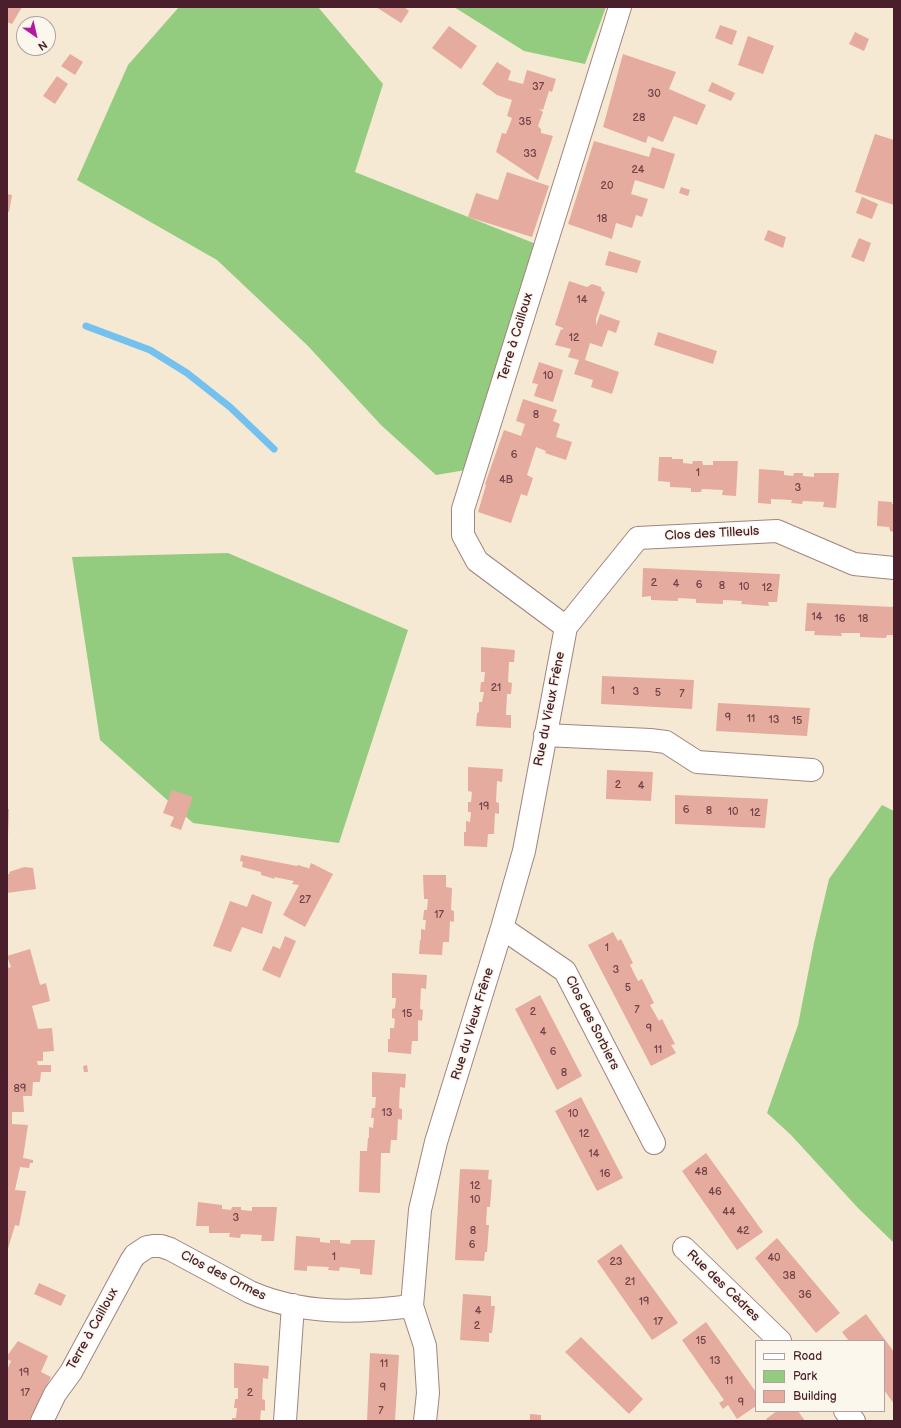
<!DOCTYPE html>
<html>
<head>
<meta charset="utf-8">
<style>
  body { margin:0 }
  #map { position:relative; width:901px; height:1428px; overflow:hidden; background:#f6e9d4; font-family:"Balsamiq Sans",sans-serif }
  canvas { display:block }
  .frame { position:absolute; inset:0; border:8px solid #4a1f2b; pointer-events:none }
  .legend { position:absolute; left:755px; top:1340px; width:130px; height:72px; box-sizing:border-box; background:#fbf7ec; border:1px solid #b4a19f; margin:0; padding:5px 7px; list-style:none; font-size:12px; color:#4a1f2b }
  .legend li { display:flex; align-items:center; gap:8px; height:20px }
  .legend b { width:20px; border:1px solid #b4a19f }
  .north { position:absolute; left:16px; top:16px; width:40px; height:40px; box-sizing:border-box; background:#fbf7ec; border:1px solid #b4a19f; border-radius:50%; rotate:146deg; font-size:11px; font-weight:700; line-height:16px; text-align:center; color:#4a1f2b }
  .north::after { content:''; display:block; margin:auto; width:14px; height:18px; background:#b5179e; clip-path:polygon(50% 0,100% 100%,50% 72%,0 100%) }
</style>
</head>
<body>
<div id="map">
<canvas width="901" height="1428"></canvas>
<div class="frame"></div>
<ul class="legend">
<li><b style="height:5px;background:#fff"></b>Road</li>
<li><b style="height:11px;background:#93cc7f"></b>Park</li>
<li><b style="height:11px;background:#e5ab9e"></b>Building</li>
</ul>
<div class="north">N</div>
</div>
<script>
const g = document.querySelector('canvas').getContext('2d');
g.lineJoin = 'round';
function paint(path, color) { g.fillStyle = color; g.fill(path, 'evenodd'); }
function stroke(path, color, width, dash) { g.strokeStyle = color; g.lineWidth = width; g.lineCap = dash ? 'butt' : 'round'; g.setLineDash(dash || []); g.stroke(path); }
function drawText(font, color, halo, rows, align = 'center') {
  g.font = font + ' "Balsamiq Sans",sans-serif'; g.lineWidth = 3; g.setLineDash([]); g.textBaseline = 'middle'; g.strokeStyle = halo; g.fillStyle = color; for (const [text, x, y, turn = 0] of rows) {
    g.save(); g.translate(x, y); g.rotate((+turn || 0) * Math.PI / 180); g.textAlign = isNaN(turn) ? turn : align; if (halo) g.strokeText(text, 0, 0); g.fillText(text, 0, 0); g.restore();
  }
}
const green = new Path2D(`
  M179 7H318L383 84 355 172 536 244 466 470 436 475 381 425 308 346 217 260 77 180 128 65Z
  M454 7H606L585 64 524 51Z
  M228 553 408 630 339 843 193 823 100 740 72 557Z
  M882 805 894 811V1243L858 1208 791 1135 767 1113 798 1025 814 943 829 879Z`);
const stream = new Path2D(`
  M86 326 150 350 187 373 230 407 274 449`);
const building = new Path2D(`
  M7 7H22L12 24 7 22Z
  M376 7H404L409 11 401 23Z
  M720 25 737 31 732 45 715 38Z
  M449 26 477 46 461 69 432 48Z
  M855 32 869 39 864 51 849 44Z
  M748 36 774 46 763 74 738 65Z
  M25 48H43L38 56Z
  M70 54 83 62 75 75 61 66Z
  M623 54 676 72 669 89 706 105 697 125 674 116 663 142 648 136 646 143 603 127Z
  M497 62 511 71 508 80 523 84 527 70 556 79 552 92 549 91 543 110 539 109 543 112 538 126 541 129V133L553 136 538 180 496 152 502 133H503L506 134 512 118 507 116 512 100 497 95 482 84Z
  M57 76 68 84 55 104 43 96Z
  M712 82 735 93 731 101 708 91Z
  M875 134 894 140V205L855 192Z
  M594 141 649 157 652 147 675 154 664 189 635 180 631 194 648 199 642 217 636 215 632 228 616 223 612 239 568 224Z
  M507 172 549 186 532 237 468 217 476 193 498 200Z
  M681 187 690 190 688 196 679 193Z
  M7 194 12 195 9 212H7Z
  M862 197 878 204 872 219 856 213Z
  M768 230 786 237 783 248 764 240Z
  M859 238 871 243 864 262 851 257Z
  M609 251 641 261 637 273 605 265Z
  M569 281 587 287 592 284 601 287 602 291 605 292 596 319V326L600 314 620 321 616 333 608 330 602 347 590 343 585 360 619 372 612 394 591 387 593 380 574 374 579 360 568 357 571 349 555 345 561 329 563 330V328L555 325Z
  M658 332 717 351 713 364 654 345Z
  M539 362 563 370 553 402 534 396 538 384 532 383Z
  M523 399 557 410 553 421 560 424 556 437 572 442 566 460 545 453 546 451 536 447 527 475 533 478 527 496 521 494 511 523 478 512 486 485 485 484 504 430 521 436 525 424 516 421Z
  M659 457H672V459H683V463L692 464 693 461H702L703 465H713V461H738L736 496 722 495 723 490 702 489 701 492H691V488L670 487V482L658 481Z
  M759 469 784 471V475L793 476 794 473H803V476L814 477V473H839L836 508 823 507 824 502 803 501 802 504 791 503 792 500 771 499V504L758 503Z
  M878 501 892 502V504H894V532L890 531 889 527 877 526Z
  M643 568 780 574 777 602H768L769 606 741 604 742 601 723 600V604L696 603V599L678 598V601L651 600V596L642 597Z
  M807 603 894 607V635H887L886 638 860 637V633H841L842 636 814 635 815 631H805Z
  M481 647 515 650 514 662H509L508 682 512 683 511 694H507L506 715H511V728L476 726 477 713 479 712V702H482L484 692H480L481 682H484L485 672H481Z
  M602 676 694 680 692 709 601 704Z
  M718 703 810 708 807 736 716 731Z
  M468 767 503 769 502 782 497 781 496 802 499 803V814L495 813 494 834H488L487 847 464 846V832H466V821L470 822 471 812H468V802H471L472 792 468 791Z
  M607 770 653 772 651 801 606 799Z
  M172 790 193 797 181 830 170 826 174 817 163 813Z
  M675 795 768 799 765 828 675 824Z
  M9 809 8 837 7 836V810Z
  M241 855 297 866 298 865 308 868 309 869 311 863 333 874 305 927 283 915 299 885 292 884 294 881 274 877 275 879 261 875V872L242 867 243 862 240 861Z
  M24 867 33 868 36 889 7 893V874H10L9 872Z
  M423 875H446V887L452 888 451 910 454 911V922L450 921 449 942H443L442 955 419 954 420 940H421V929L425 930 426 920H423L424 910H427L428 899H424Z
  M252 894 272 902 262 934 242 927 231 952 213 946 230 901 247 907Z
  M613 932 618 941 621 939 633 963 630 965 638 981 642 979 654 1003 650 1005 659 1021 662 1019 675 1044 671 1045 676 1053 651 1066 588 945Z
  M285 936 296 941 280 978 262 970 273 946 280 949Z
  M30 949 40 985 46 983 50 1001 32 1006 38 1029 52 1028 54 1051 43 1052V1061H37L38 1065H51V1072H41L40 1082H33L32 1096H23L24 1112H12V1124L28 1125 23 1158 33 1160V1163H30L29 1168 20 1167 15 1190 26 1191 19 1226 15 1225 7 1252V968L11 967 7 956Z
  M392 973 427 975 426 989 421 988 420 1009 423 1010 422 1021 418 1020V1041H412L411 1054 388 1052V1039H390V1028H394L395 1019 392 1018V1009L395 1008 396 998H392Z
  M540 995 582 1076 557 1090 515 1009Z
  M87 1065 88 1072H84L83 1066Z
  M372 1072 406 1074 405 1088 400 1087 399 1108 402 1109V1120L398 1119 397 1140H391L390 1153H381L380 1193 359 1192 360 1151H367L368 1138H369V1127L373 1128 374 1118H371L372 1108H375L376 1097H372Z
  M581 1097 623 1178 597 1191 555 1111Z
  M706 1153 763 1232 737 1250 682 1171Z
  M460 1169 489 1170 488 1179 492 1180 490 1207H487L486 1225H489L487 1252H485L484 1261 455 1260Z
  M198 1202 222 1205V1209L231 1210 232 1207H241V1210L252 1211V1207H277L274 1241H261L262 1235 241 1234 240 1238 229 1237 230 1233H209V1226H196Z
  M296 1236 320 1238V1242L330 1243V1240H340V1243L350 1244 351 1240H375L372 1275 360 1274V1269L340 1267 339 1271 328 1270 329 1267 307 1266V1271L294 1270Z
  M777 1238 840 1313 816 1333 755 1258Z
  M621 1244 678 1323 652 1340 597 1261Z
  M39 1283 66 1295 61 1306 34 1294Z
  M463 1294 491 1296V1306H495L492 1333H489V1342L460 1340Z
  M866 1314 894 1352V1404L884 1390V1341H849L842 1332Z
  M706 1322 756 1392V1406L737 1419 728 1405 723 1409 719 1403 724 1400 682 1340Z
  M581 1337 643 1399 629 1414 565 1352Z
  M18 1341 48 1356 41 1372 51 1377 29 1421H7V1370L11 1361 7 1359V1356Z
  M370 1353 399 1355 395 1421H367Z
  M234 1363 269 1366 268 1379 263 1378 262 1399 265 1400V1411L261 1410 260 1421H232V1418H236L237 1408H234L235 1399H238V1388H234Z
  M777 1411H798L805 1421H768L766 1419Z
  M530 1414 541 1415V1421H530Z`);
const street = new Path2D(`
  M566 627 477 561 463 535V509L620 7
  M545 735 650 740 666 742 697 762 812 770
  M502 928 565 971 654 1143
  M684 1248 780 1341
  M845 1411 854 1421
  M42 1421 55 1394 71 1372 131 1261 135 1255 147 1247 153 1246H161L170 1249 250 1292C303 1315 356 1313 412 1306
  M285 1421 293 1305
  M425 1421 428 1393 425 1346 412 1306 420 1210 436 1142 502 928 524 851 566 627 638 538 777 531 854 564 894 568`);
const numberNames = [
  ["37",538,87],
  ["30",654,94],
  ["28",639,118],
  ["35",525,122],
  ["33",530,154],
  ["24",638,170],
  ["20",607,186],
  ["18",602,219],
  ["14",582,300],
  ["12",574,338],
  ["10",548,376],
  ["8",536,415],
  ["6",514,455],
  ["1",698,473],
  ["4B",506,480],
  ["3",798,488],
  ["2",654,583],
  ["4",676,584],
  ["6",699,585],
  ["8",722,586],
  ["10",744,587],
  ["12",767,588],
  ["14",817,617],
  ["16",840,619],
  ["18",863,619],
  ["21",496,688],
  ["1",613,691],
  ["3",636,692],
  ["5",658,693],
  ["7",682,694],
  ["9",728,718],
  ["11",751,719],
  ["13",774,720],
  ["15",797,721],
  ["2",618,785],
  ["4",641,786],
  ["19",484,807],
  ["6",686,810],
  ["8",709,811],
  ["10",733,812],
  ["12",755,813],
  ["27",305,900],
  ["17",439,915],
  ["1",607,948],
  ["3",616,970],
  ["5",628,988],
  ["7",637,1010],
  ["2",533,1012],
  ["15",407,1014],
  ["9",649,1029],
  ["4",543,1032],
  ["11",658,1050],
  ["6",553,1052],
  ["8",564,1073],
  ["89",20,1089],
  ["13",387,1113],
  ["10",573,1114],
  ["12",584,1134],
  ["14",594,1154],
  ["48",701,1172],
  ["16",605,1174],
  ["12",475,1186],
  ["46",715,1192],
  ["10",475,1200],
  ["44",729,1212],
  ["3",236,1218],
  ["8",473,1231],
  ["42",743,1231],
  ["6",472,1245],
  ["1",334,1257],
  ["40",774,1258],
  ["23",616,1262],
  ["38",789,1276],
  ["21",630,1282],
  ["36",805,1295],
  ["19",644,1302],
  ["4",478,1311],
  ["17",658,1322],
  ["2",477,1326],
  ["15",701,1341],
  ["13",715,1361],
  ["11",384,1364],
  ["19",24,1373],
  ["11",729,1381],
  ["9",383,1388],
  ["17",25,1393],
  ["2",250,1393],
  ["9",741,1403],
  ["7",381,1411]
];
const streetNames = [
  ["Terre à Cailloux",516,337,-73],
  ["Clos des Tilleuls",712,534,-3],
  ["Rue du Vieux Frêne",550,709,-79],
  ["Clos des Sorbiers",592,1023,63],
  ["Rue du Vieux Frêne",473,1024,-73],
  ["Clos des Ormes",223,1276,27],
  ["Rue des Cèdres",723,1286,44],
  ["Terre à Cailloux",93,1329,-61]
];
paint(green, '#93cc7f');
stroke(stream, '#74c0ee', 7);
paint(building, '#e5ab9e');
stroke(street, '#a08480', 24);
stroke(street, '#fff', 22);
drawText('11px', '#714248', null, numberNames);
drawText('13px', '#4a1f2b', '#fbf7ec', streetNames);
</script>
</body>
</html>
